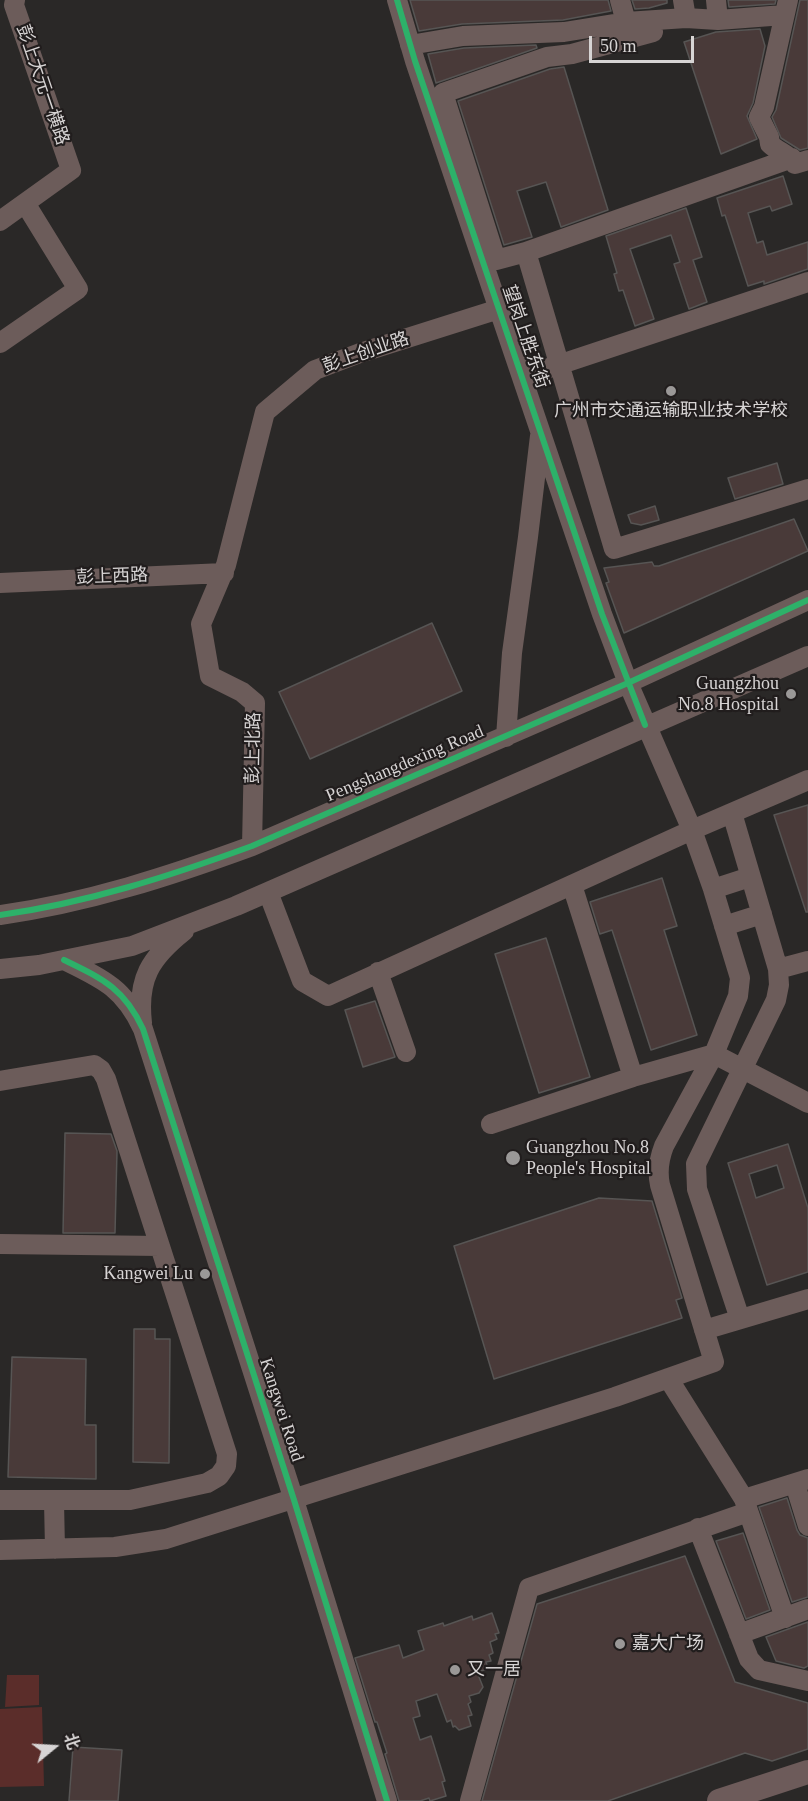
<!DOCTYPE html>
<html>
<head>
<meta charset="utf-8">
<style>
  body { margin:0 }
  #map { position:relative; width:808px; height:1801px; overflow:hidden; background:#2a2827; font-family:"Times New Roman","Noto Sans SC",serif }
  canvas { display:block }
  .north { position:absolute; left:24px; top:1717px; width:60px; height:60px; -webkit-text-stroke:4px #211d1d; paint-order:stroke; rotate:72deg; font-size:16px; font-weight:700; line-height:24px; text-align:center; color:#d7d4d4 }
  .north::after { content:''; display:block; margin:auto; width:21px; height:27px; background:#d7d4d4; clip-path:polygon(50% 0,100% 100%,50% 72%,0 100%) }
  .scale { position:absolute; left:589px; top:36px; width:105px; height:27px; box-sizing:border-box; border:3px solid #d7d4d4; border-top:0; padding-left:8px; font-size:18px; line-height:21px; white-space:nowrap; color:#d7d4d4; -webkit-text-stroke:4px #211d1d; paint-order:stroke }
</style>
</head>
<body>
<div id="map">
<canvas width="808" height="1801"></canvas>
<div class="north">北</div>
<div class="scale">50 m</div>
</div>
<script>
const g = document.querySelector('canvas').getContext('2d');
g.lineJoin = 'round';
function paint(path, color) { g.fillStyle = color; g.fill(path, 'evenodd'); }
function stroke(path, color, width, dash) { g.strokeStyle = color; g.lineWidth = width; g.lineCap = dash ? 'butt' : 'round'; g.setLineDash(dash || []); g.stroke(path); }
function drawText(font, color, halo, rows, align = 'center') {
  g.font = font + ' "Times New Roman","Noto Sans SC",serif'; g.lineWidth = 4.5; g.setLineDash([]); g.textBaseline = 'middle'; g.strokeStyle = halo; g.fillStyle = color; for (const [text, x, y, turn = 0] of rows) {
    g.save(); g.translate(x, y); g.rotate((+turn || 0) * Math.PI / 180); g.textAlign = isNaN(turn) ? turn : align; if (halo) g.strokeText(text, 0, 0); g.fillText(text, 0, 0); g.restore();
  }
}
const green = new Path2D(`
  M7 1675H39V1705L5 1707Z
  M42 1707 44 1786 0 1787V1709Z`);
const building = new Path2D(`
  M410 0H608L611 11 563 20 462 24 419 31Z
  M632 0H667V3L649 8 635 9Z
  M728 0H776L775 4 729 7Z
  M800 0H808V148L800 150 781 138 772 117 776 110Z
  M760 29 765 46 753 103 747 116 757 139 721 154 684 42 716 32Z
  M536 45 537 48 436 83 428 54 464 48Z
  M564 67 608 210 561 227 546 182 517 191 532 237 504 245 458 101 550 69Z
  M783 176 792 204 772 211 770 206 748 213 757 243 763 241 767 255 808 242V269L764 284V281L748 286 725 215 722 216 717 198Z
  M686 208 702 257 693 260 707 302 689 309 674 264 680 262 671 235 630 249 654 319 635 326 623 290 619 291 614 274 617 273 606 236Z
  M777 463 783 484 735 499 728 478Z
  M655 506 659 520 641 525 631 523 628 515Z
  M794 519 808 551 624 633 606 583 609 582 604 568 652 562 654 566H659Z
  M432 623 462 691 310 759 279 692Z
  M808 805V912H806L774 815Z
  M662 878 677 926 664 930 697 1035 651 1050 612 930 600 934 590 902Z
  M546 938 590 1077 539 1093 495 954Z
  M375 1001 395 1057 363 1067 345 1010Z
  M65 1133 111 1134 117 1151 115 1233H63Z
  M788 1144 808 1208V1272L767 1285 728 1163ZM777 1165 784 1188 756 1198 749 1174Z
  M599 1198 652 1201 682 1298 676 1300 682 1318 494 1379 454 1246Z
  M134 1329H155V1339H170L169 1463 133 1462Z
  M12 1357 86 1359 85 1425H96V1479L8 1477Z
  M787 1498 797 1530 800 1535 808 1538V1597L792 1602 759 1507Z
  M743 1533 770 1610 746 1619 716 1541Z
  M685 1556 735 1682 808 1703V1749L772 1761 745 1753 608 1801H482L537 1604Z
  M492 1613 499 1633 495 1634 497 1639 490 1642 493 1653 489 1655 491 1661 486 1662 488 1669 477 1672 483 1687 479 1693 469 1696 471 1702 468 1704 472 1715 468 1716 471 1726 459 1730 455 1726 453 1727 451 1720 447 1722 437 1694 416 1701 420 1716 413 1718 420 1740 431 1736 445 1781 442 1782 446 1796 430 1801 429 1798 420 1801H399L385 1754 387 1753 377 1722H375L355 1658 399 1645 403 1658 424 1650 418 1631 443 1623 444 1626 472 1616 473 1620Z
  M808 1622V1666L804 1668 776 1661 766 1637Z
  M73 1747 122 1750 118 1801H69Z`);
const minor = new Path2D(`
  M620 0 626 22
  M683 0 686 18 718 20 784 15
  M716 0 718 20
  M788 0 764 107 759 117 769 137 770 144C778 152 789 154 795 164L808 160
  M653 32 572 54 547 57 443 93 496 260 526 252 792 158
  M410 45 463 36 564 32 626 22 686 18
  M0 221 71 170 14 5 15 0
  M526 252 614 549 808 489
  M0 343 78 289 25 203
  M522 377 808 282
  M0 583 224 573
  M506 737 512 653 528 537 540 436
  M732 813 778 969 779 985 776 1000 696 1164 697 1189 740 1319
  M252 846 255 703 242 692 210 676 201 624 226 565 265 412 315 370 360 353 499 309
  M572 885 633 1077
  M713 889 750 877
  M268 892 302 981 328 996 692 830 808 780
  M0 915C87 903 170 876 252 846L628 683 808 600
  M724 926 762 914
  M64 960C103 979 124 988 143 1029L294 1500 387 1801
  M0 969 39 965 132 946 236 906 808 656
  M778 969 808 961
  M378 972 406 1052
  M142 1023C137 979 150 958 184 931
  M0 1081 94 1065 101 1070 106 1079 227 1454 226 1466 219 1476 207 1483 130 1500H0
  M491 1124 633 1077 714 1054 808 1103
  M0 1244 160 1246
  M704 1330 808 1299
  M668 1378 744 1499 785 1618
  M795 1484 808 1526
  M744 1499 808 1479
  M54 1501 55 1549
  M698 1528 749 1659 759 1670 808 1681
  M0 1550 115 1547 166 1539 615 1397 714 1362 660 1185C657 1171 659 1159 664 1146L714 1054 738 996 740 978 713 889 692 830 628 683 602 614 415 61 397 0
  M739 1634 808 1609
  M470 1801 529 1588 748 1512`);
const major = new Path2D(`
  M719 1801 808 1772`);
const cycleway = new Path2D(`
  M397 0 415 61 602 614 645 725
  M0 915C87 903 170 876 252 846L628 683 808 600
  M64 960C103 979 124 988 143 1029L294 1500 387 1801`);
const markers = [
  [671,391,6,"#9a9897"],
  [791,694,6,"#9a9897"],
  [513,1158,8,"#9a9897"],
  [205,1274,6,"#9a9897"],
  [620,1644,6,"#9a9897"],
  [455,1670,6,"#9a9897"]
];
const streetNames = [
  ["彭上大元一横路",42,85,71],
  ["望岗上胜东街",525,337,71],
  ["彭上创业路",366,353,-19],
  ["彭上西路",112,577,-2],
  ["彭上北路",254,748,-89],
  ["Pengshangdexing Road",405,764,-23],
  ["Kangwei Road",281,1410,72]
];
const poiNames = [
  ["广州市交通运输职业技术学校",671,411,"center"],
  ["Guangzhou",779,684,"right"],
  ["No.8 Hospital",779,705,"right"],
  ["Guangzhou No.8",526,1148],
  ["People's Hospital",526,1169],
  ["Kangwei Lu",193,1274,"right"],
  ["嘉大广场",632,1644],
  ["又一居",467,1670]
];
paint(green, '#5b2d2a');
paint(building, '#493a39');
stroke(building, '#575554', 1.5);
stroke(minor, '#6c5c5a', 20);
stroke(major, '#6d5b5a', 24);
stroke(cycleway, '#2db169', 6);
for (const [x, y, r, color] of markers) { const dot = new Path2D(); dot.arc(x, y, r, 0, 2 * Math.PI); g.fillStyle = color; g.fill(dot); stroke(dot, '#211d1d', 2); }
drawText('18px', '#d7d4d4', '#211d1d', streetNames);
drawText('18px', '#d7d4d4', '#211d1d', poiNames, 'left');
</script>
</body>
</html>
